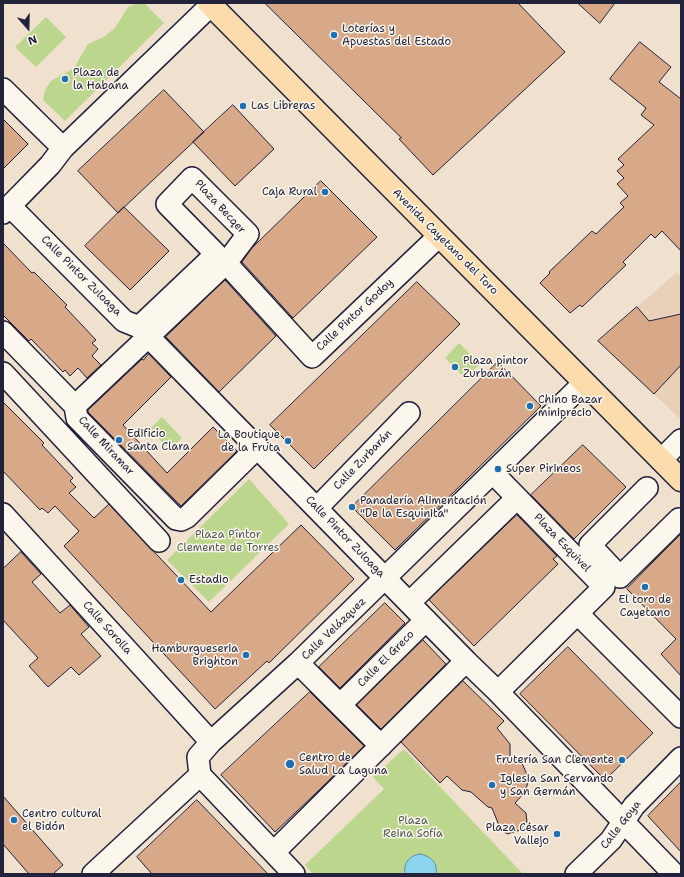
<!DOCTYPE html>
<html>
<head>
<meta charset="utf-8">
<style>
  body { margin:0 }
  #map { position:relative; width:684px; height:877px; overflow:hidden; background:#f0e0ce; font-family:"Shantell Sans",sans-serif }
  canvas { display:block }
  .frame { position:absolute; inset:0; border:4px solid #22223b; pointer-events:none }
  .north { position:absolute; left:8px; top:8px; width:40px; height:40px; -webkit-text-stroke:3px #fbf7ec; paint-order:stroke; rotate:160deg; font-size:11px; font-weight:700; line-height:16px; text-align:center; color:#22223b }
  .north::after { content:''; display:block; margin:auto; width:14px; height:18px; background:#22223b; clip-path:polygon(50% 0,100% 100%,50% 72%,0 100%) }
</style>
</head>
<body>
<div id="map">
<canvas width="684" height="877"></canvas>
<div class="frame"></div>
<div class="north">N</div>
</div>
<script>
const g = document.querySelector('canvas').getContext('2d');
g.lineJoin = 'round';
function paint(path, color) { g.fillStyle = color; g.fill(path, 'evenodd'); }
function stroke(path, color, width, dash) { g.strokeStyle = color; g.lineWidth = width; g.lineCap = dash ? 'butt' : 'round'; g.setLineDash(dash || []); g.stroke(path); }
function drawText(font, color, halo, rows, align = 'center') {
  g.font = font + ' "Shantell Sans",sans-serif'; g.lineWidth = 3; g.setLineDash([]); g.textBaseline = 'middle'; g.strokeStyle = halo; g.fillStyle = color; for (const [text, x, y, turn = 0] of rows) {
    g.save(); g.translate(x, y); g.rotate((+turn || 0) * Math.PI / 180); g.textAlign = isNaN(turn) ? turn : align; if (halo) g.strokeText(text, 0, 0); g.fillText(text, 0, 0); g.restore();
  }
}
const built = new Path2D(`
  M677 272 681 277V415L679 418 598 341Z`);
const green = new Path2D(`
  M137 3H144L164 23 65 121 43 100 45 90 51 81 74 68 88 44 104 37 115 28 128 7Z
  M46 17 66 37 36 67 15 47Z
  M459 343 480 364 465 378 445 358Z
  M162 417 182 438 169 450 150 429Z
  M249 479 289 524 209 602 167 560Z
  M404 749 523 874H313L305 865 384 789 373 777Z`);
const water = new Path2D(`
  M420 854C431 856 438 863 436 874H405C403 863 410 855 420 854Z`);
const building = new Path2D(`
  M265 3H518L565 52 433 175 399 139 401 138Z
  M578 3H615L600 23Z
  M640 42 671 67 659 82 681 99V251L662 231 655 238 651 234 623 262 626 265 582 307 580 305 570 313 540 283 550 273 549 272 592 231 596 234 624 207 620 203 628 196 617 184 624 178 617 171 624 165 618 159 654 125 641 115 646 108 610 79Z
  M164 90 204 132 118 213 78 171Z
  M233 105 274 149 235 186 193 142Z
  M3 119 28 144 3 169Z
  M321 181 377 237 293 318 242 262 251 249Z
  M124 207 169 251 130 290 85 246Z
  M3 243 32 273 34 272 67 305 65 307 96 340 92 343 98 349 92 356 101 365 87 378 78 368 70 376 65 370 63 372 31 339 29 341 3 315Z
  M225 280 276 336 219 392 166 337Z
  M417 282 460 324 314 469 270 425Z
  M637 307 649 321 681 314V365L654 394 598 341Z
  M149 354 171 377 123 425 167 473 213 427 237 451 181 506 88 412V410L142 359 143 360Z
  M498 362 541 406 395 550 352 507Z
  M3 402 44 443 42 445 73 478 70 481 76 487 69 493 94 518 109 504 211 612 301 525 354 579 269 663 267 661 215 709 64 546 79 531 55 506 48 513 42 508 40 510 3 471Z
  M583 445 626 487 574 539 531 495Z
  M517 515 557 556 553 559 558 564 474 646 429 600Z
  M681 534V676L661 654 676 639 627 589Z
  M21 552 41 574 32 582 60 613 70 605 89 627 81 634 101 656 79 675 71 667 48 687 29 666 38 658 3 620V569Z
  M385 603 405 623 340 688 319 667Z
  M423 640 446 664 381 729 357 705Z
  M568 647 653 733 605 780 520 694Z
  M463 681 504 721 497 728 510 744V758L521 761 529 779 525 792 515 803 526 813 527 822 520 830 507 834 500 828 492 808 488 807 471 792 462 790 447 776 440 783 401 742Z
  M310 692 364 746 316 793 275 832 221 775Z
  M681 782V852L648 816Z
  M3 796 63 865 53 874H29L3 844Z
  M197 800 268 874H152L137 857Z`);
const minor = new Path2D(`
  M3 89 63 148
  M10 206 124 321 139 327 466 661 498 692 674 874
  M3 213 50 165 63 148 211 5
  M226 263 312 357 439 236
  M3 332 75 406 77 418 176 519 181 520 187 517 257 448
  M3 373 159 541
  M75 406 226 263 248 234 192 178 167 204 216 254 139 327
  M661 460 681 440
  M493 473 604 587 498 692
  M647 488 590 545 620 577 679 519
  M317 508 409 413
  M3 514 211 742
  M409 603 517 498
  M578 614 681 717
  M298 663 381 746
  M340 705 426 620
  M200 775 198 757 211 742 298 663 584 383
  M200 775 294 874
  M274 852 466 661
  M93 874 200 775
  M576 874 611 840 634 806 681 758`);
const major = new Path2D(`
  M209 3 681 480`);
const markers = [
  [334,35,4,"#1f6fb2"],
  [65,79,4,"#1f6fb2"],
  [243,106,4,"#1f6fb2"],
  [325,192,4,"#1f6fb2"],
  [455,367,4,"#1f6fb2"],
  [530,406,4,"#1f6fb2"],
  [119,440,4,"#1f6fb2"],
  [288,441,4,"#1f6fb2"],
  [498,469,4,"#1f6fb2"],
  [352,507,4,"#1f6fb2"],
  [181,580,4,"#1f6fb2"],
  [645,587,4,"#1f6fb2"],
  [246,655,4,"#1f6fb2"],
  [622,760,4,"#1f6fb2"],
  [290,764,5,"#1f6fb2"],
  [492,785,4,"#1f6fb2"],
  [14,820,4,"#1f6fb2"],
  [557,834,4,"#1f6fb2"]
];
const poiNames = [
  ["Loterías y",342,29],
  ["Apuestas del Estado",342,42],
  ["Plaza de",73,73],
  ["la Habana",73,86],
  ["Las Libreras",251,106],
  ["Caja Rural",317,192,"right"],
  ["Plaza pintor",463,361],
  ["Zurbarán",463,374],
  ["Chino Bazar",538,400],
  ["miniprecio",538,413],
  ["Edificio",127,434],
  ["Santa Clara",127,447],
  ["La Boutique",280,435,"right"],
  ["de la Fruta",280,448,"right"],
  ["Super Pirineos",506,469],
  ["Panadería Alimentación",360,501],
  ["\"De la Esquinita\"",360,514],
  ["Estadio",189,580],
  ["El toro de",645,600,"center"],
  ["Cayetano",645,613,"center"],
  ["Hamburgueseria",238,649,"right"],
  ["Brighton",238,662,"right"],
  ["Centro de",299,758],
  ["Salud La Laguna",299,771],
  ["Frutería San Clemente",614,760,"right"],
  ["Iglesia San Servando",500,779],
  ["y San Germán",500,792],
  ["Centro cultural",22,814],
  ["el Bidón",22,827],
  ["Plaza César",549,828,"right"],
  ["Vallejo",549,841,"right"]
];
const streetNames = [
  ["Plaza Becqer",220,207,47],
  ["Avenida Cayetano del Toro",445,242,45],
  ["Calle Pintor Zuloaga",81,276,45],
  ["Calle Pintor Godoy",355,315,-43],
  ["Calle Miramar",106,446,47],
  ["Calle Zurbarán",363,460,-46],
  ["Calle Pintor Zuloaga",345,537,46],
  ["Plaza Esquivel",562,543,46],
  ["Calle Sorolla",107,628,48],
  ["Calle Velázquez",334,629,-44],
  ["Calle El Greco",386,659,-45],
  ["Calle Goya",621,825,-52]
];
const parkNames = [
  ["Plaza Pîntor",228,535],
  ["Clemente de Torres",228,548],
  ["Plaza",413,821],
  ["Reina Sofía",413,834]
];
paint(built, '#e8d0b9');
paint(green, '#bcd68d');
paint(water, '#8cd4ed');
stroke(water, '#628da6', 1);
paint(building, '#d7a988');
stroke(building, '#22223b', 1);
stroke(minor, '#22223b', 24);
stroke(major, '#22223b', 25);
stroke(minor, '#fbf7ec', 21);
stroke(major, '#fcdcac', 22);
for (const [x, y, r, color] of markers) { const dot = new Path2D(); dot.arc(x, y, r, 0, 2 * Math.PI); g.fillStyle = color; g.fill(dot); stroke(dot, '#fbf7ec', 1.5); }
drawText('11px', '#22223b', '#fbf7ec', poiNames, 'left');
drawText('11px', '#22223b', '#fbf7ec', streetNames);
drawText('11px', '#505854', '#fbf7ec', parkNames);
</script>
</body>
</html>
